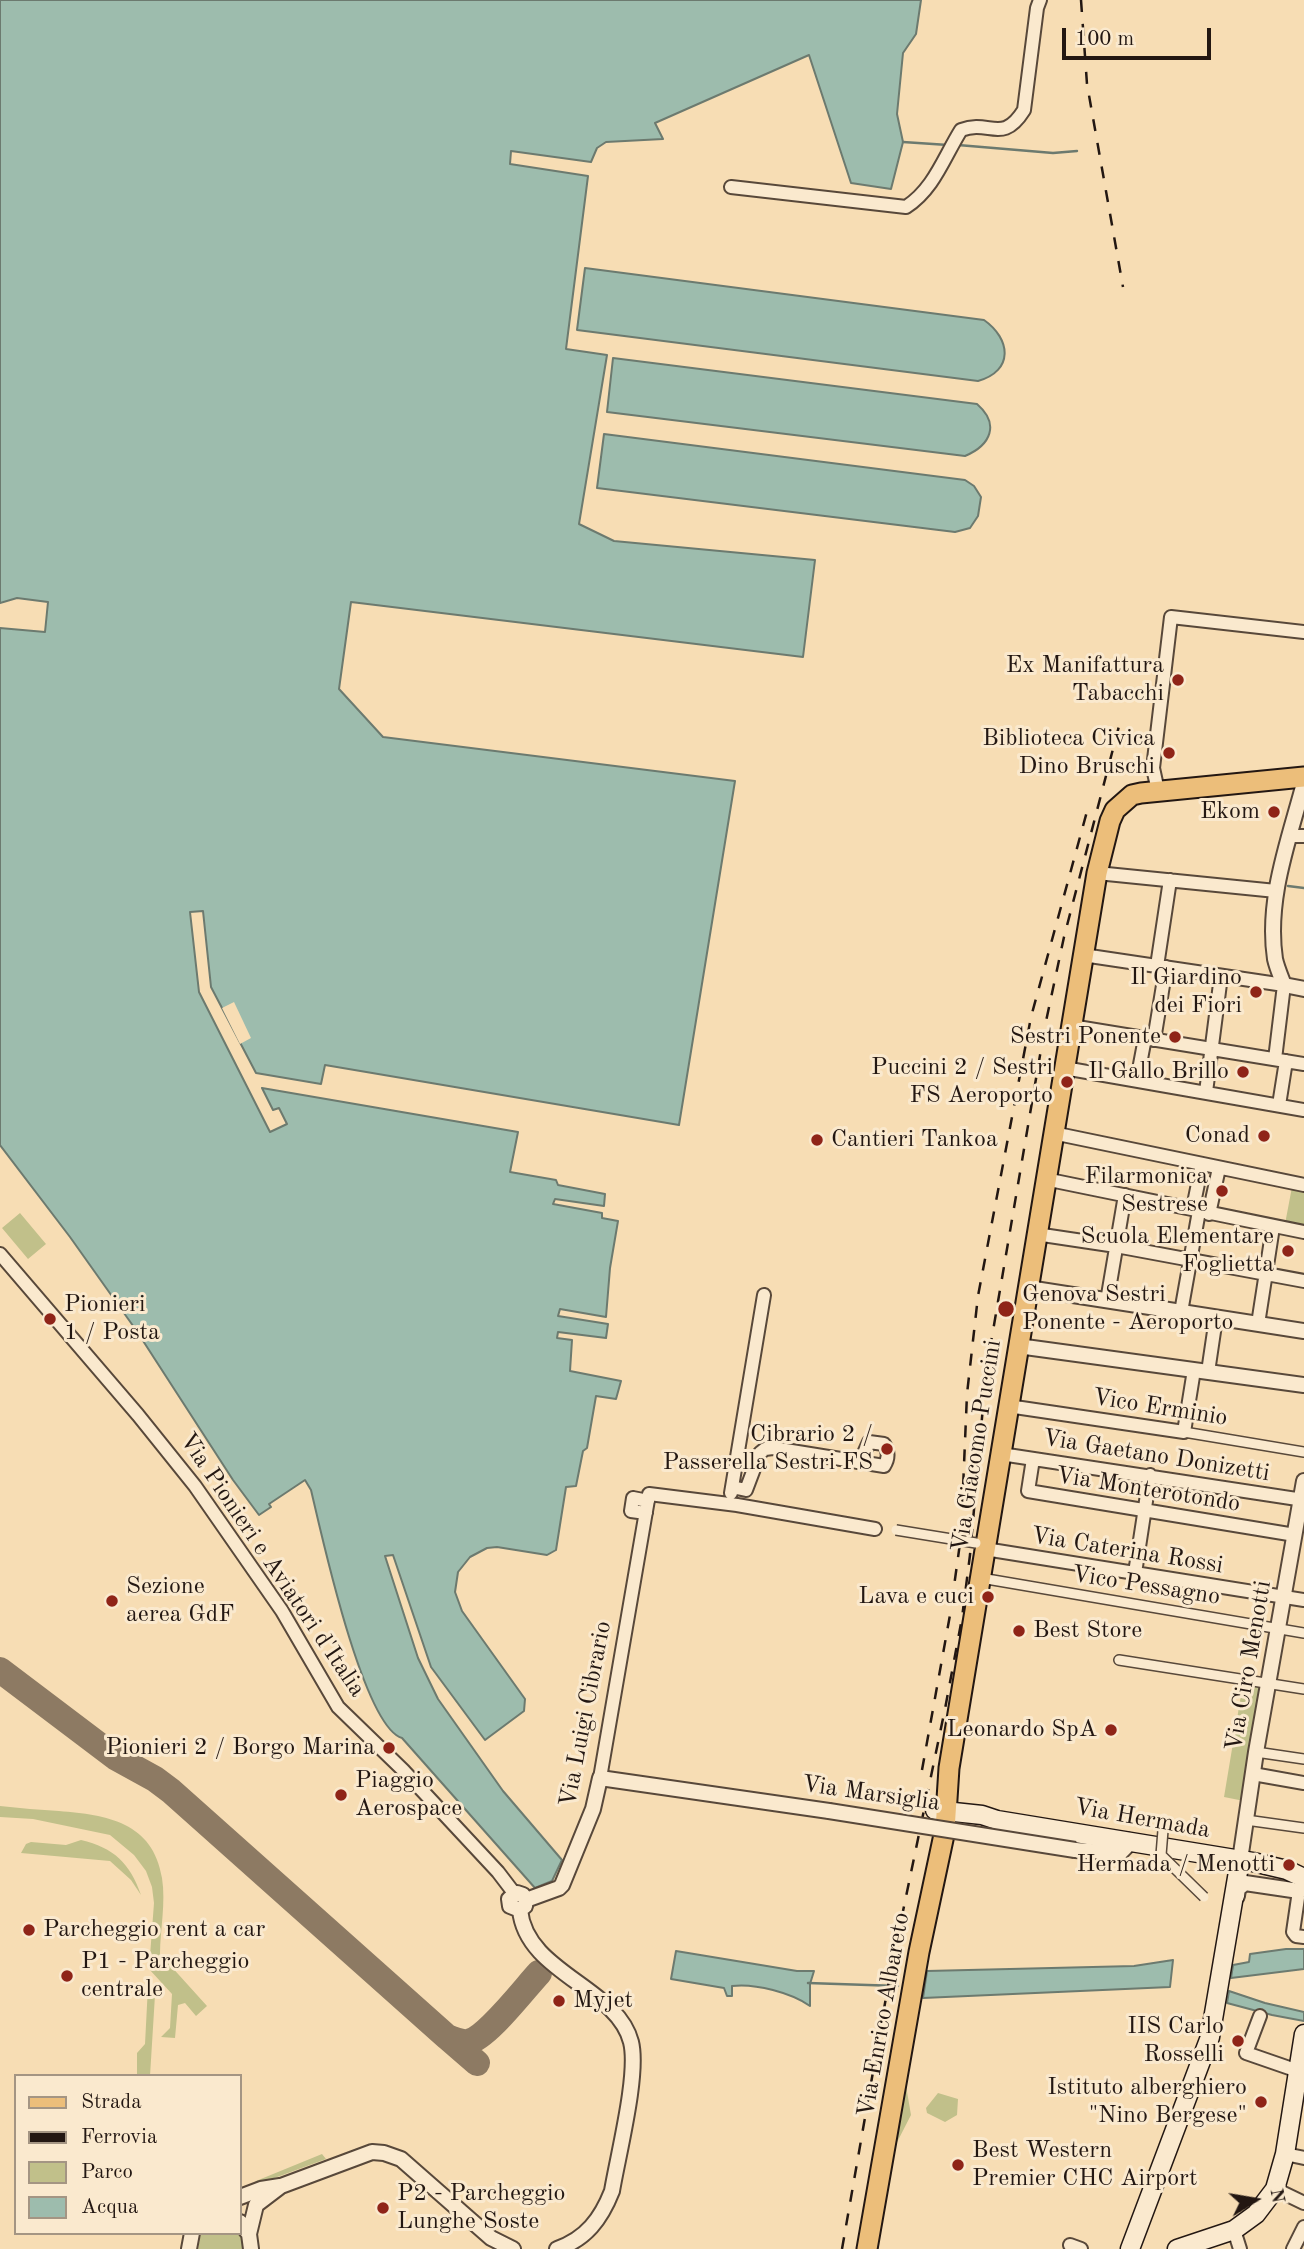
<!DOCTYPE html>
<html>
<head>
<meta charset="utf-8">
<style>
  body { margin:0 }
  #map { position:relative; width:1304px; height:2249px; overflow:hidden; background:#f7ddb4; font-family:"Old Standard TT",serif }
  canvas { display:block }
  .legend { position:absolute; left:14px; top:2074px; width:228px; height:161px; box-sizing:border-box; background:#fae9ce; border:2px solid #a49583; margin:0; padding:9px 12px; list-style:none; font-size:21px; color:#231712 }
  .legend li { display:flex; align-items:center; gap:14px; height:35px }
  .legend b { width:35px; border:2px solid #a49583 }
  .north { position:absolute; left:1220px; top:2165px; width:70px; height:70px; -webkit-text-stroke:5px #fae9ce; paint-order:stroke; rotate:79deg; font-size:19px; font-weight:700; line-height:28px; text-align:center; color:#231712 }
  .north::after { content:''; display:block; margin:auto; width:24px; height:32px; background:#231712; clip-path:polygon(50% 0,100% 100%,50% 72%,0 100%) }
  .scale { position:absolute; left:1062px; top:28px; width:149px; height:32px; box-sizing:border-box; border:4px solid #231712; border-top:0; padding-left:9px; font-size:21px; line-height:24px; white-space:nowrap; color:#231712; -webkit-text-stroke:5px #fae9ce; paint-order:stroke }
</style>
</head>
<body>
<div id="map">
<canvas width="1304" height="2249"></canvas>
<ul class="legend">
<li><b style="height:9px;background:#ecbe7a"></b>Strada</li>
<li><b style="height:9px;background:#231712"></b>Ferrovia</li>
<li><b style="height:19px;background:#c1c08a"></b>Parco</li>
<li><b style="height:19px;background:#9dbcad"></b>Acqua</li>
</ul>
<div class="north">N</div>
<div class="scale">100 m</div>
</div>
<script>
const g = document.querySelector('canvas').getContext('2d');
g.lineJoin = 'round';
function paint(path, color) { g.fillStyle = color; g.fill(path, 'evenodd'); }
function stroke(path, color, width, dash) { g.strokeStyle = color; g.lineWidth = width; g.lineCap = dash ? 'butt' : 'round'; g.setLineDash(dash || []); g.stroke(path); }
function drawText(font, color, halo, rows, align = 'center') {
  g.font = font + ' "Old Standard TT",serif'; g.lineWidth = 6; g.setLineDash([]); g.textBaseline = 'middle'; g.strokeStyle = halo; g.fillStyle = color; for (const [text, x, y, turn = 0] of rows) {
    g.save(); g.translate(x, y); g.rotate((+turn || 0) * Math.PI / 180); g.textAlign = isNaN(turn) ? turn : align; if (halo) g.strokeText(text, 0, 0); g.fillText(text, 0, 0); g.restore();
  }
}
const green = new Path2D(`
  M1292 1187 1304 1189V1228L1285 1224Z
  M20 1213 46 1244 28 1259 2 1228Z
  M1243 1683 1263 1687 1244 1801 1224 1797Z
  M0 1806C20 1808 40 1810 59 1811 107 1815 153 1822 162 1878 166 1903 160 1930 160 1954L207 2006 196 2016 185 2003 178 2005 175 2038 161 2037 170 2028 172 1994 149 1969 154 1903 152 1887 146 1871 134 1855 110 1835 33 1819 0 1817Z
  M81 1840C114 1848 130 1863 141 1895L131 1880 110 1861 21 1853 26 1844 31 1842 66 1845Z
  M148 1986 155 1995 150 2076H137V2053L145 2044Z
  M905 2080 911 2115 892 2152Z
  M938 2093 958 2099 957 2115 945 2122 927 2113 926 2108Z
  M322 2154 326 2159 250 2187 256 2181Z
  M240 2231 244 2240V2249H198L201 2233H240Z`);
const water = new Path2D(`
  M0 0H921L916 34 903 53 897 114 903 142 891 189 851 183 809 55 655 123 663 139 606 142 597 148 591 162 511 151 510 164 588 176 566 349 607 355 579 524 614 541 815 560 803 657 351 602 339 689 383 737 735 781 679 1125 325 1065 321 1084 256 1073 211 987 203 911 190 912 199 992 270 1132 287 1124 279 1108 273 1110 262 1088 518 1132 510 1172 556 1180 558 1185 605 1194 604 1206 555 1199 553 1204 602 1213V1218L618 1221 610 1268 606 1317 560 1309 558 1316 608 1324 606 1338 558 1332 557 1338 572 1340 570 1371 621 1381 616 1399 596 1396 587 1448 583 1451 576 1486 566 1487 556 1550 547 1555 497 1547 487 1548 470 1557 458 1572 455 1592 462 1611 525 1699 524 1711 485 1740 431 1667 393 1555 385 1556 418 1658 438 1699 503 1791 562 1860 552 1881 535 1888 402 1738C363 1727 321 1532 311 1490L305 1480 269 1504 271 1507 259 1515 233 1480 136 1330 70 1237 0 1145V628L45 632 48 602 17 598 0 603Z
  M585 268 984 320C1011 339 1014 371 978 381L577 330Z
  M613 358 977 404C1000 424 991 445 965 456L607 412Z
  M604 434 965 480 974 486 981 497 978 516 970 528 955 532 597 488Z
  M1286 1949H1304V1969L1231 1978 1233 1965 1249 1962 1250 1954Z
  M676 1951 797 1971H814L810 1984V2006C792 1993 755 1983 732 1986V1996H727L724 1988 671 1979Z
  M1173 1960 1170 1987 923 1998 927 1971 1134 1966Z
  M1229 1991 1265 2003 1304 2012V2021L1272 2015 1227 2003Z`);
const pier = new Path2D(`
  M234 1002 251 1038 240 1044 222 1008Z`);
const stream = new Path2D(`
  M903 142 948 145
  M958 145 1053 153 1077 151
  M1288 886 1304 888
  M808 1983 898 1986`);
const taxiway = new Path2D(`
  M0 1670 115 1757 155 1779 171 1791 447 2037
  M477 2063 447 2037C454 2040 461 2043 468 2042 487 2038 524 1989 539 1973`);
const pedestrian = new Path2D(`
  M1184 1432 1304 1452
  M981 1578 1304 1633
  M1119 1660 1304 1689
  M1256 1752 1304 1759
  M1246 1820 1304 1828`);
const minor = new Path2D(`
  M731 187 906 207C934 189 944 157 961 130 990 119 1002 145 1024 110L1037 8 1040 0
  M1158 791 1153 768 1171 617 1304 632
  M1290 836H1304
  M1097 873 1276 891
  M1083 955 1284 985 1275 1059
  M1157 966 1170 880
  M1071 1026 1304 1064
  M1154 1040 1166 967
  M1064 1068 1304 1110
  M1137 1080 1145 1038
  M1206 1092 1221 976
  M1279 1105 1286 1061
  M1053 1133 1304 1185
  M1045 1179 1304 1232
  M1193 1208 1202 1164
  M1209 1214 1219 1168
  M1036 1234 1116 1246 1304 1281
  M0 1254 138 1415 195 1486 282 1611 338 1707 403 1770 498 1872 514 1893
  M1107 1301 1125 1195
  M1181 1312 1199 1211
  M1258 1324 1273 1227
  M1208 1372 1216 1318
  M1008 1406 1184 1432 1194 1370
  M1001 1454 1304 1500
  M1033 1459 1028 1491 1295 1535
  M732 1487 746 1490 760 1453 765 1449 773 1448 884 1466C889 1458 889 1452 884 1444L869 1442 861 1460 857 1462
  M731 1493 764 1295
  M646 1513 631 1511 633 1498 648 1501
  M985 1549 1304 1600
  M1135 1573 1150 1475
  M1253 1774 1304 1783
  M600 1778 649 1494 737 1505 875 1529
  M1304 1890 1299 1891 1293 1932 1296 1936 1304 1937
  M1260 2016 1246 2053 1298 2071
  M1285 2154 1304 2158
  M1275 2189 1304 2203
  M1234 2230 1240 2249
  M1070 2245 1081 2249
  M1293 2249 1304 2227`);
const tertiary = new Path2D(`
  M1304 783C1289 840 1266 899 1275 959 1277 968 1281 977 1284 985L1304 989
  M1028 1288 1304 1331
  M1018 1346 1304 1385
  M1075 1850 1120 1853 1126 1847 1127 1840
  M1240 1860 1256 1752 1304 1481
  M1237 1896 1238 1889 1245 1883 1299 1891
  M526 1900 525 1906 520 1910C526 1973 617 1987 631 2042 639 2074 618 2155 612 2191 601 2219 586 2239 557 2249
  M526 1900 559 1888 562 1885 593 1809 600 1778 829 1811
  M520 1910 510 1906 509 1899 517 1893 523 1895 526 1900
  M240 2197 261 2189 280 2186
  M240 2222 249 2234 251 2249
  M249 2234 256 2205 281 2186 372 2152 384 2153 401 2159 491 2238 513 2249
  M189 2249 192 2233`);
const secondary = new Path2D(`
  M935 1810 982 1815 997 1820 1253 1862 1287 1870 1304 1878
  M1130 2249 1210 2037 1240 1860
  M1177 2249 1234 2230 1256 2214 1275 2189 1285 2154 1304 2034`);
const primary = new Path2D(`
  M867 2249 919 1952 945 1830 949 1768 1097 873 1110 821 1115 810 1132 795 1141 793 1304 777`);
const rail = new Path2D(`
  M1081 0 1087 84 1123 287
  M922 1770 950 1615 961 1536 967 1394 978 1296 1031 1017 1089 804
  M842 2249 891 1969 945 1709 962 1618 970 1555 986 1372 1045 1026 1064 937 1119 726`);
const pedestrianBridge = new Path2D(`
  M896 1530 976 1543
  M1164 1818 1161 1855 1204 1897`);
const tertiaryBridge = new Path2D(`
  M829 1811 1075 1850`);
const markers = [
  [1178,680,7,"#8f2418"],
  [1169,753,7,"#8f2418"],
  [1274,812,7,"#8f2418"],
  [1256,992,7,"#8f2418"],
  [1175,1037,7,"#8f2418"],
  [1243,1072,7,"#8f2418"],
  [1067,1082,7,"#8f2418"],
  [1264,1136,7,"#8f2418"],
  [817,1140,7,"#8f2418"],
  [1222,1191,7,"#8f2418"],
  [1288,1251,7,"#8f2418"],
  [1006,1309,9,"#8f2418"],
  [50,1319,7,"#8f2418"],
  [887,1449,7,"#8f2418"],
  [988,1597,7,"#8f2418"],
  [112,1601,7,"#8f2418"],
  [1019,1631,7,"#8f2418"],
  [1111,1730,7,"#8f2418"],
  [389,1748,7,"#8f2418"],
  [341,1795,7,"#8f2418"],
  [1289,1865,7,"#8f2418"],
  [29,1930,7,"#8f2418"],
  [67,1976,7,"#8f2418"],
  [559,2001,7,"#8f2418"],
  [1238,2041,7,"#8f2418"],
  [1261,2102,7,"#8f2418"],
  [958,2165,7,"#8f2418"],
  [383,2208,7,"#8f2418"]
];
const poiNames = [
  ["Ex Manifattura",1164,666],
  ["Tabacchi",1164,694],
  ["Biblioteca Civica",1155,739],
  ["Dino Bruschi",1155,767],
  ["Ekom",1260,812],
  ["Il Giardino",1242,978],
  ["dei Fiori",1242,1006],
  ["Sestri Ponente",1161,1037],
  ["Puccini 2 / Sestri",1053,1068],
  ["FS Aeroporto",1053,1096],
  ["Il Gallo Brillo",1229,1072],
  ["Conad",1250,1136],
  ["Cantieri Tankoa",831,1140,"left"],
  ["Filarmonica",1208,1177],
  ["Sestrese",1208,1205],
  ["Scuola Elementare",1274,1237],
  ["Foglietta",1274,1265],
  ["Genova Sestri",1022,1295,"left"],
  ["Ponente - Aeroporto",1022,1323,"left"],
  ["Pionieri",64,1305,"left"],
  ["1 / Posta",64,1333,"left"],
  ["Cibrario 2 /",873,1435],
  ["Passerella Sestri FS",873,1463],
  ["Sezione",126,1587,"left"],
  ["aerea GdF",126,1615,"left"],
  ["Lava e cuci",974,1597],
  ["Best Store",1033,1631,"left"],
  ["Leonardo SpA",1097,1730],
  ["Pionieri 2 / Borgo Marina",375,1748],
  ["Piaggio",355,1781,"left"],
  ["Aerospace",355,1809,"left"],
  ["Hermada / Menotti",1275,1865],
  ["Parcheggio rent a car",43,1930,"left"],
  ["P1 - Parcheggio",81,1962,"left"],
  ["centrale",81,1990,"left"],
  ["Myjet",573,2001,"left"],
  ["IIS Carlo",1224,2027],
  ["Rosselli",1224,2055],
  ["Istituto alberghiero",1247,2088],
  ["\"Nino Bergese\"",1247,2116],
  ["Best Western",972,2151,"left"],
  ["Premier CHC Airport",972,2179,"left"],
  ["P2 - Parcheggio",397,2194,"left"],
  ["Lunghe Soste",397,2222,"left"]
];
const streetNames = [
  ["Vico Erminio",1160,1408,9],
  ["Via Giacomo Puccini",977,1446,-81],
  ["Via Gaetano Donizetti",1156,1456,9],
  ["Via Monterotondo",1148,1490,9],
  ["Via Caterina Rossi",1127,1551,9],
  ["Via Pionieri e Aviatori d'Italia",272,1565,56],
  ["Vico Pessagno",1146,1586,9],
  ["Via Ciro Menotti",1249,1666,-80],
  ["Via Luigi Cibrario",586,1714,-79],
  ["Via Marsiglia",871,1794,8],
  ["Via Hermada",1142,1819,10],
  ["Via Enrico Albareto",884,2015,-80]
];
paint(green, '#c1c08a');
paint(water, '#9dbcad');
stroke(water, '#6c7a6f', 2);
paint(pier, '#f7ddb4');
stroke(stream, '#6c7a6f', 2.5);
stroke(taxiway, '#8d7a63', 26);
stroke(pedestrian, '#58483a', 12);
stroke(minor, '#58483a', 16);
stroke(tertiary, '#58483a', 18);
stroke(secondary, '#231712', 21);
stroke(primary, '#231712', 23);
stroke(pedestrian, '#fae9ce', 9);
stroke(minor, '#fae9ce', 12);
stroke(tertiary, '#fae9ce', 14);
stroke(secondary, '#fae9ce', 18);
stroke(primary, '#ecbe7a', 19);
stroke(rail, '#231712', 2.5, [12, 12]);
stroke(pedestrianBridge, '#58483a', 12, []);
stroke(tertiaryBridge, '#58483a', 18, []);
stroke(pedestrianBridge, '#fae9ce', 9);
stroke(tertiaryBridge, '#fae9ce', 14);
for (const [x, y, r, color] of markers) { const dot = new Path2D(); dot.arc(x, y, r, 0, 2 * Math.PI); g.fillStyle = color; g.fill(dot); stroke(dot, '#fae9ce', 2.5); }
drawText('24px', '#231712', '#fae9ce', poiNames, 'right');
drawText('24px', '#231712', '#fae9ce', streetNames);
</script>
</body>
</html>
